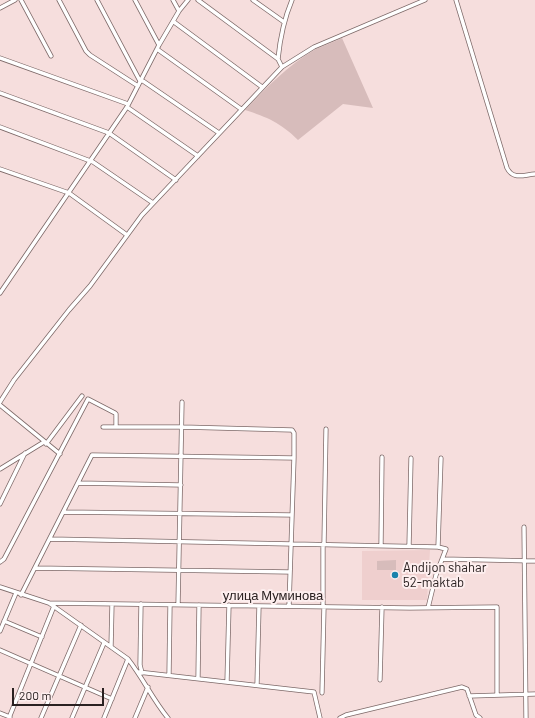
<!DOCTYPE html>
<html>
<head>
<meta charset="utf-8">
<style>
  body { margin:0 }
  #map { position:relative; width:535px; height:718px; overflow:hidden; background:#f6dedd; font-family:Barlow,sans-serif }
  canvas { display:block }
  .scale { position:absolute; left:12px; top:688px; width:92px; height:18px; box-sizing:border-box; border:2px solid #2a2121; border-top:0; padding-left:5px; font-size:12px; line-height:14px; white-space:nowrap; color:#2a2121; -webkit-text-stroke:3px #fdeeee; paint-order:stroke }
</style>
</head>
<body>
<div id="map">
<canvas width="535" height="718"></canvas>
<div class="scale">200 m</div>
</div>
<script>
const g = document.querySelector('canvas').getContext('2d');
g.lineJoin = 'round';
function paint(path, color) { g.fillStyle = color; g.fill(path, 'evenodd'); }
function stroke(path, color, width, dash) { g.strokeStyle = color; g.lineWidth = width; g.lineCap = dash ? 'butt' : 'round'; g.setLineDash(dash || []); g.stroke(path); }
function drawText(font, color, halo, rows, align = 'center') {
  g.font = font + ' Barlow,sans-serif'; g.lineWidth = 4; g.setLineDash([]); g.textBaseline = 'middle'; g.strokeStyle = halo; g.fillStyle = color; for (const [text, x, y, turn = 0] of rows) {
    g.save(); g.translate(x, y); g.rotate((+turn || 0) * Math.PI / 180); g.textAlign = isNaN(turn) ? turn : align; if (halo) g.strokeText(text, 0, 0); g.fillText(text, 0, 0); g.restore();
  }
}
const built = new Path2D(`
  M430 550 427 600H362V551Z`);
const green = new Path2D(`
  M342 38 373 108 343 104 298 140C281 123 267 117 245 110 267 87 288 65 316 49 325 45 334 42 342 38Z
  M396 560V570H377V561Z`);
const minor = new Path2D(`
  M21 0 51 56
  M59 0 86 51 90 55 138 86
  M97 0 140 81H143L219 133
  M135 0 159 45
  M173 0 179 11
  M198 0 278 59 282 67
  M253 0 284 22
  M456 0 507 168C513 180 523 175 535 174
  M0 8 15 0
  M174 22 262 87
  M157 49 241 109
  M0 58 128 104
  M278 59C280 39 284 19 292 0
  M0 93 109 133 176 180
  M127 107 198 156
  M0 127 93 162 153 203
  M0 169 69 193 127 235
  M0 293 127 107 159 45 179 11 188 0
  M0 402 14 380 69 310 90 286 142 215 282 67 314 47 425 0
  M0 405 60 454
  M103 427H182L292 430 294 433V458
  M46 444 82 396
  M0 469 44 442
  M78 483 181 485
  M0 504 25 453
  M64 512 292 515
  M524 527 526 718
  M50 539 438 547 446 549 436 575 428 608
  M324 544 326 429
  M381 545 382 457
  M409 546 411 458
  M438 547 441 458
  M442 559 535 561
  M0 562 4 559 88 399 115 413 116 414V427
  M35 568 290 572
  M0 587 49 603 128 659C143 678 153 700 168 718
  M21 595 92 455 294 458 289 606
  M49 603 410 608 497 607V695
  M141 604 140 665 142 673
  M178 605 182 402
  M323 606V544
  M4 621 42 637
  M0 631 16 593
  M111 647 112 604
  M0 650 112 699
  M138 672 314 692 320 718
  M169 675 170 605
  M198 678 199 605
  M380 680 382 607
  M227 682 229 605
  M257 685 259 606
  M322 693 324 606
  M469 696 535 694
  M0 713 10 717
  M9 718 54 606
  M41 718 81 625
  M72 718 104 643
  M104 718 128 659
  M135 718 148 687
  M340 718 346 715 462 687 467 689 476 715 480 718`);
const markers = [
  [395,575,4,"#1a83ac"]
];
const poiNames = [
  ["Andijon shahar",403,568],
  ["52-maktab",403,583]
];
const streetNames = [
  ["улица Муминова",273,596]
];
paint(built, '#efcfce');
paint(green, '#d7bcbb');
stroke(minor, '#7d6968', 5);
stroke(minor, '#fff', 3.5);
for (const [x, y, r, color] of markers) { const dot = new Path2D(); dot.arc(x, y, r, 0, 2 * Math.PI); g.fillStyle = color; g.fill(dot); stroke(dot, '#fdeeee', 1.5); }
drawText('13px', '#2a2121', '#fdeeee', poiNames, 'left');
drawText('13px', '#2a2121', '#fdeeee', streetNames);
</script>
</body>
</html>
